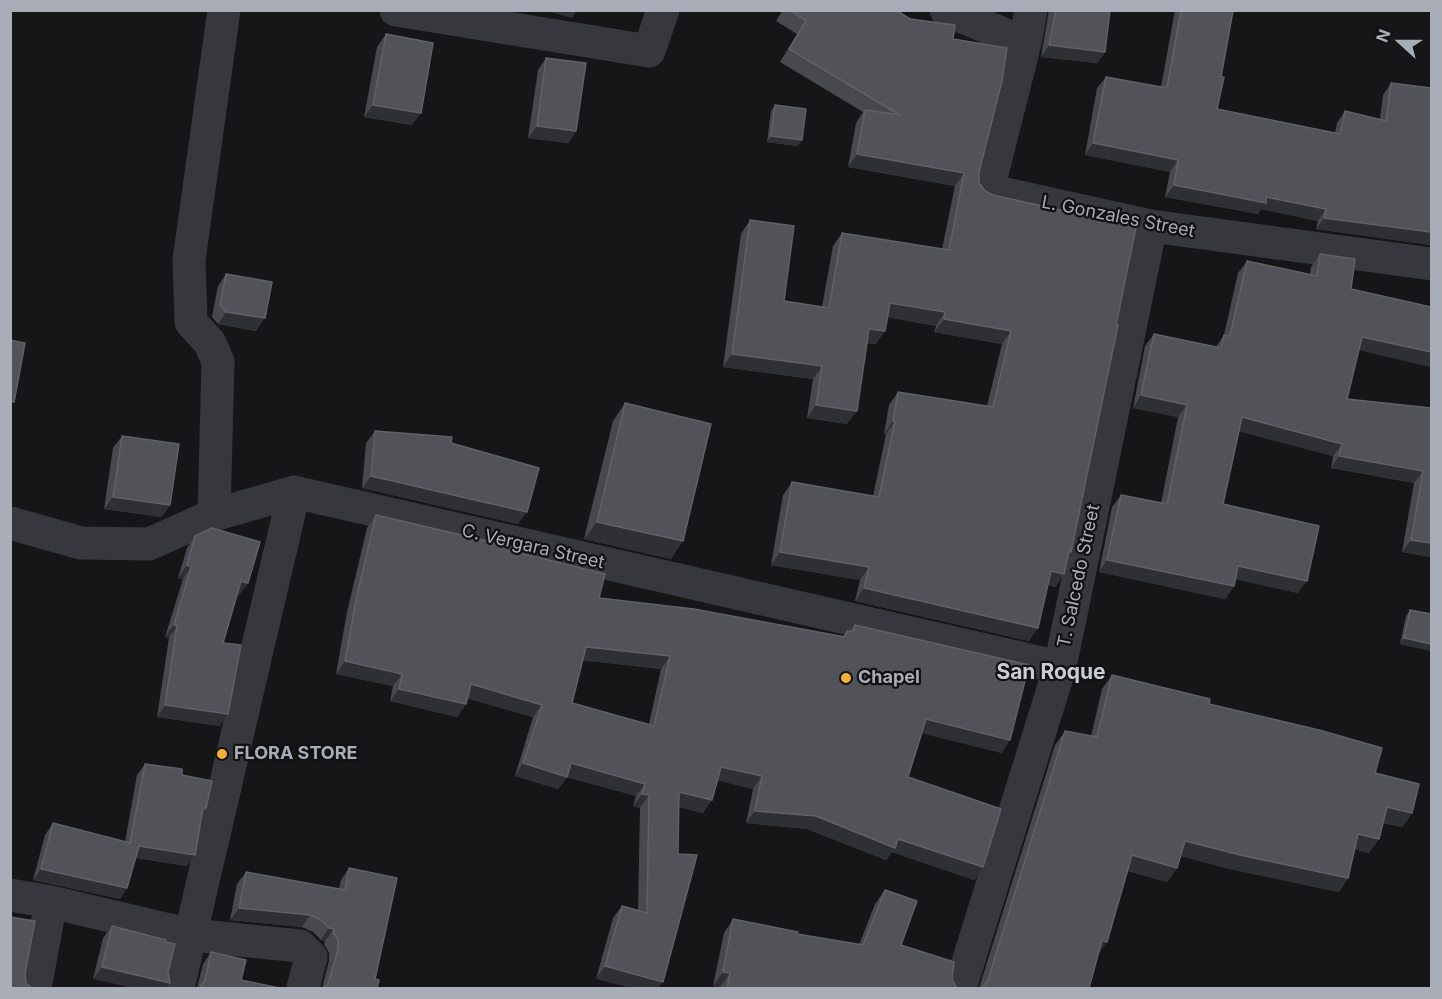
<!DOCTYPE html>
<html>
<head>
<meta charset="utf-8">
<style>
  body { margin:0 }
  #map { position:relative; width:1442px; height:999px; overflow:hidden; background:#161618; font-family:Inter,sans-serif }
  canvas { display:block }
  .frame { position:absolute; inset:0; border:12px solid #a8adb8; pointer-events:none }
  .north { position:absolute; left:1370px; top:12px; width:60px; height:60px; -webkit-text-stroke:4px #111113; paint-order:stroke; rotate:291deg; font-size:16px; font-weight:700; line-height:24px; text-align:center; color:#a8adb8 }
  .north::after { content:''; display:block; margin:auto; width:21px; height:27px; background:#a8adb8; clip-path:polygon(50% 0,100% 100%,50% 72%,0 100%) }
</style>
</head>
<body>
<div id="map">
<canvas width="1442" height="999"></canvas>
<div class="frame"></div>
<div class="north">N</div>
</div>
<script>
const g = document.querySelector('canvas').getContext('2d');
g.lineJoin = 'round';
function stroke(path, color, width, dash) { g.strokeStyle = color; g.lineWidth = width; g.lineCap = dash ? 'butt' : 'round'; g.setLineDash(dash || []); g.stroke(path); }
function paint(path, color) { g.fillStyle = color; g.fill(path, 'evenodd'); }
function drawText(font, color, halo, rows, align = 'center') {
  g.font = font + ' Inter,sans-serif'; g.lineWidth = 4.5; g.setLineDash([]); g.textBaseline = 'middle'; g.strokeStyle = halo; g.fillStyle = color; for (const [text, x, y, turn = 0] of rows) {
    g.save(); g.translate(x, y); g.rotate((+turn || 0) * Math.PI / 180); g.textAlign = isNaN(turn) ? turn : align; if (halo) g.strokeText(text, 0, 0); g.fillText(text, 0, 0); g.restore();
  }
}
const minor = new Path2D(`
  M396 10 649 51 663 10
  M946 10 1025 43
  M1031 10 1025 43 988 190 1151 226 1432 264
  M214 515 218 362 210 343 191 322 189 260 224 10
  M10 523 81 543 149 544 214 515 294 492 1060 667
  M10 895 51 902 191 935 300 946 311 957 303 988
  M35 988 51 902
  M178 988 294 492
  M960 988 1060 667 1151 226`);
const wall = new Path2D(`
  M783 10H896L910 19 953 39 979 172V183L1068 557 1064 574 1055 587 1048 585 1029 641 855 601 860 580 771 565 783 495 792 482 873 496 886 434H884L889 405 898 392 987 406 1002 344 934 332 936 326 887 317 876 344 867 343 847 424 807 418 813 379 723 367 741 234 750 220 784 301 822 307 833 246 842 233 942 249 955 186 848 167 856 123 863 112 780 62 797 34 776 21Z
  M1049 10H1110L1105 52 1097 63 1041 57Z
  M1175 10H1233L1221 77 1217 109 1335 133 1337 123 1345 111 1380 119 1383 95 1391 83 1431 88V245L1316 229 1318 221 1261 209 1258 214 1165 197 1170 172 1085 155 1097 88 1106 77 1161 87Z
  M386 34 412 125 364 117 377 47Z
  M546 58 576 131 568 143 528 138 538 70Z
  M775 105 798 146 767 142 771 111Z
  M1320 254 1351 289 1431 367 1359 350 1347 399 1431 408V557L1402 552 1414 483 1331 468 1333 456 1239 431 1223 504 1298 593 1235 579 1234 586 1225 599 1099 572 1112 507 1121 495 1161 503 1178 417 1133 408 1145 346 1154 334 1216 347 1224 335 1238 273 1247 261 1310 274 1311 267Z
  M226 274 256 331 218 324 212 317 218 286Z
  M625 403 671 559 584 539 613 421Z
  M375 431 451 443 518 524 362 488 366 443Z
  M122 436 162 517 104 509 113 448Z
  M376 515 516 552 599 598 843 636 847 631H850L855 625 1002 753 922 733 908 777 983 867 974 880 892 852 886 860 807 829 746 823 753 789 717 780 703 813 679 807 678 854 697 855 596 979 613 918 622 906 638 910 640 808 633 806 636 796 567 777 558 789 515 776 533 717 467 698 466 704 457 717 390 701 393 686 336 674 347 612 367 528ZM583 660 661 669 649 724 572 703Z
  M195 536 248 583 239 595H237L223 643 220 726 157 717 169 638 165 637 183 579 178 578 187 548Z
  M1410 610 1431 614V651L1400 644 1406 616Z
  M1112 675 1209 704 1375 773 1412 813 1402 827 1383 823 1369 853 1355 849 1348 878 1339 892 1230 869 1181 856 1177 868 1167 882 1128 871 1098 956 1089 988H979L1055 745 1065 731 1091 736 1102 689Z
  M145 764 182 775 206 808 201 815 187 866 136 858 120 899 33 880 45 835 53 823 125 842 137 775Z
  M349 868 377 988H322L329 961V953L324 944 325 941 321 940 313 932 302 927 230 920 237 884 246 872 339 889 341 880Z
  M885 890 901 945 952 979 956 987 959 988H720V987L713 986 724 933 733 919 797 934 859 945 875 904Z
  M112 926 165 942 93 979 103 938Z
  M211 952 241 980 279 988H197L203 964Z`);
const shadedWall = new Path2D(`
  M543 10H577L572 18Z
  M1049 45 1105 52 1097 63 1041 57Z
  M373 105 421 113 412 125 364 117Z
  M537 126 576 131 568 143 528 138Z
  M771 136 802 140 798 146 767 142Z
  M1093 143 1178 160 1170 172 1085 155Z
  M857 154 964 173 955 186 848 167Z
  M1174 185 1266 197 1326 209 1318 221 1261 209 1258 214 1165 197Z
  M1324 218 1431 232V245L1316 229Z
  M890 303 945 312 936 326 880 316Z
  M226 312 265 318 256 331 218 324Z
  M944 319 1011 331 1002 344 934 332Z
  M869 329 885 331 876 344 860 342Z
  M1362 337 1431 352V367L1354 349Z
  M732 354 822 366 813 379 723 367Z
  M1141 395 1187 405 1178 417 1133 408Z
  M816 405 857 411 847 424 807 418Z
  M1242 417 1342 444 1333 456 1233 430Z
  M893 421H895L886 434H884Z
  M1339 456 1423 471 1414 483 1331 468Z
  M371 476 527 512 518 524 362 488Z
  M113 497 170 505 162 517 104 509Z
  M597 522 683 541 671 559 584 539Z
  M1411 540 1431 543V557L1402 552Z
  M780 552 869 567 860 580 771 565Z
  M1107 560 1234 586 1225 599 1099 572Z
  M187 565 191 567 183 579 178 578Z
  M1238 566 1307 581 1298 593 1229 578Z
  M1051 571 1064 574 1055 587 1042 584Z
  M241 581 248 583 239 595 233 594Z
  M864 588 1038 628 1029 641 855 601Z
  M174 625 177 626 169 638 165 637Z
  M1404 638 1431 644V651L1400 644Z
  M586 647 670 656 661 669 578 660Z
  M345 661 402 674 393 686 336 674Z
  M471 684 542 705 533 717 462 697Z
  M399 689 466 704 457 717 390 701Z
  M165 705 228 714 220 726 157 717Z
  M926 719 1010 740 1002 753 917 732Z
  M523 763H571L645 784 636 796 564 776 567 777 558 789 515 776Z
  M721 767 762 776 753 789 712 779Z
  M679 792 712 800 703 813 670 805Z
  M642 794 649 795 640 808 633 806Z
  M1387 807 1412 813 1402 827 1377 821Z
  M755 811 816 816 898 839 983 867 974 880 892 852 886 860 807 829 746 823Z
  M1358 834 1379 839 1369 853 1348 848Z
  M1185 841 1348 878 1339 892 1230 869 1175 855Z
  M139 846 195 855 187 866 131 857Z
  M1132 855 1177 868 1167 882 1122 869Z
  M41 869 127 888 120 899 33 880Z
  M239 908 310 915 302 927 230 920Z
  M329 928 334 929 325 941 321 940Z
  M1102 940 1107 942 1097 956Z
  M605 966 663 982 658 988H631L596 979Z
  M102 967 170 983 166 988H133L93 979Z
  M723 972 730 973 720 987 713 986Z`);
const building = new Path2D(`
  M790 10H896L910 19 955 25 953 39 1007 48 1002 81 979 172V183L985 191 993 195 1136 227 1116 325H1118L1071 552 1069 551 1064 574 1051 571 1038 628 864 588 869 567 780 552 792 482 879 497 895 421H893L898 392 993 407 1011 331 944 319 945 312 890 303 885 331 869 329 857 411 816 405 822 366 732 354 750 220 794 226 784 301 829 308 842 233 949 250 964 173 857 154 865 110 900 115 789 49 806 21Z
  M1056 10H1110L1105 52 1049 45Z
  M1181 10 1233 11 1221 77H1224L1217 109 1340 134 1345 111 1386 121 1391 83 1431 88V232L1324 218 1326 209 1266 197V203L1174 185 1178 160 1093 143 1106 77 1167 88Z
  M386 34 433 43 421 113 373 105Z
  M546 58 586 63 576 131 537 126Z
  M775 105 806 109 802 140 771 136Z
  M1320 254 1355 259 1351 289 1431 307V352L1362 337 1347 399 1431 408V543L1411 540 1423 471 1339 456 1342 444 1242 417 1223 504 1319 526 1307 581 1238 566 1234 586 1107 560 1121 495 1167 504 1187 405 1141 395 1154 334 1221 348 1224 335 1230 336 1247 261 1317 276Z
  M226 274 272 282 265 318 226 312 220 305Z
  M10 340 25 343 14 402 10 401Z
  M625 403 711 424 683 541 597 522Z
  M375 431 452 437 451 443 539 468 527 512 371 476Z
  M122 436 179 444 170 505 113 497Z
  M376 515 517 548 516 552 605 574 599 598 694 609 845 637 847 631 853 632 855 625 1029 665 1010 740 926 719 908 777 1001 809 983 867 898 839 895 848 816 816 755 811 762 776 721 767 712 800 679 792 678 854 697 855 663 982 605 966 622 906 647 913 649 795 642 794 645 784 571 763 567 777 523 763 542 705 471 684 466 704 399 689 402 674 345 661 356 600ZM586 647 670 656 654 726 572 703Z
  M212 528 260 542 248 583 241 581 223 643 241 645 228 714 165 705 177 626 174 625 191 567 187 565 195 536Z
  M1410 610 1431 614V644L1404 638Z
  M1112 675 1210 699 1209 704 1319 730 1382 748 1375 773 1419 784 1412 813 1387 807 1379 839 1358 834 1348 878 1240 855 1185 841 1177 868 1132 855 1107 942 1102 940 1089 988H981L983 987 988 980 1065 731 1097 737Z
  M145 764 182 769V775L212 781 206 808H203L195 855 139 846 127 888 41 869 53 823 130 843Z
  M349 868 397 878 375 979 379 980 377 988H325L329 981 338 949V940L333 932 334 929 329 928 321 920 310 915 239 908 246 872 345 890Z
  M885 890 917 901 901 945 954 962 952 979 956 987 959 988H727L730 973 723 972 733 919 798 932 797 934 863 945Z
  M10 917 35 921 25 973 26 983 32 988H10Z
  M112 926 166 940 165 942 175 944 168 972 170 983 102 967Z
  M211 952 246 960 241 980 279 988H200L205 980Z`);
const markers = [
  [846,678,6,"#f2b134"],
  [222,754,6,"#f2b134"]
];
const streetNames = [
  ["L. Gonzales Street",1118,217,11],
  ["C. Vergara Street",533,547,13],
  ["T. Salcedo Street",1079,576,-78]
];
const poiNames = [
  ["Chapel",858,678],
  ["FLORA STORE",234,754]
];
const quarterNames = [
  ["San Roque",1051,673]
];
stroke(minor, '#37383d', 33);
paint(wall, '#47494d');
paint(shadedWall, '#2f3033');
paint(building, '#525359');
stroke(building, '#5f6168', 1.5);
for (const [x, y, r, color] of markers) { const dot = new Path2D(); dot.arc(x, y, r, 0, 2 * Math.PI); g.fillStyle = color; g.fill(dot); stroke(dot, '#111113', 2); }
drawText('18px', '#a8adb8', '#111113', streetNames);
drawText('bold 18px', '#a8adb8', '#111113', poiNames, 'left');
drawText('bold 21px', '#c9ccd4', '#111113', quarterNames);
</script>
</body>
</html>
